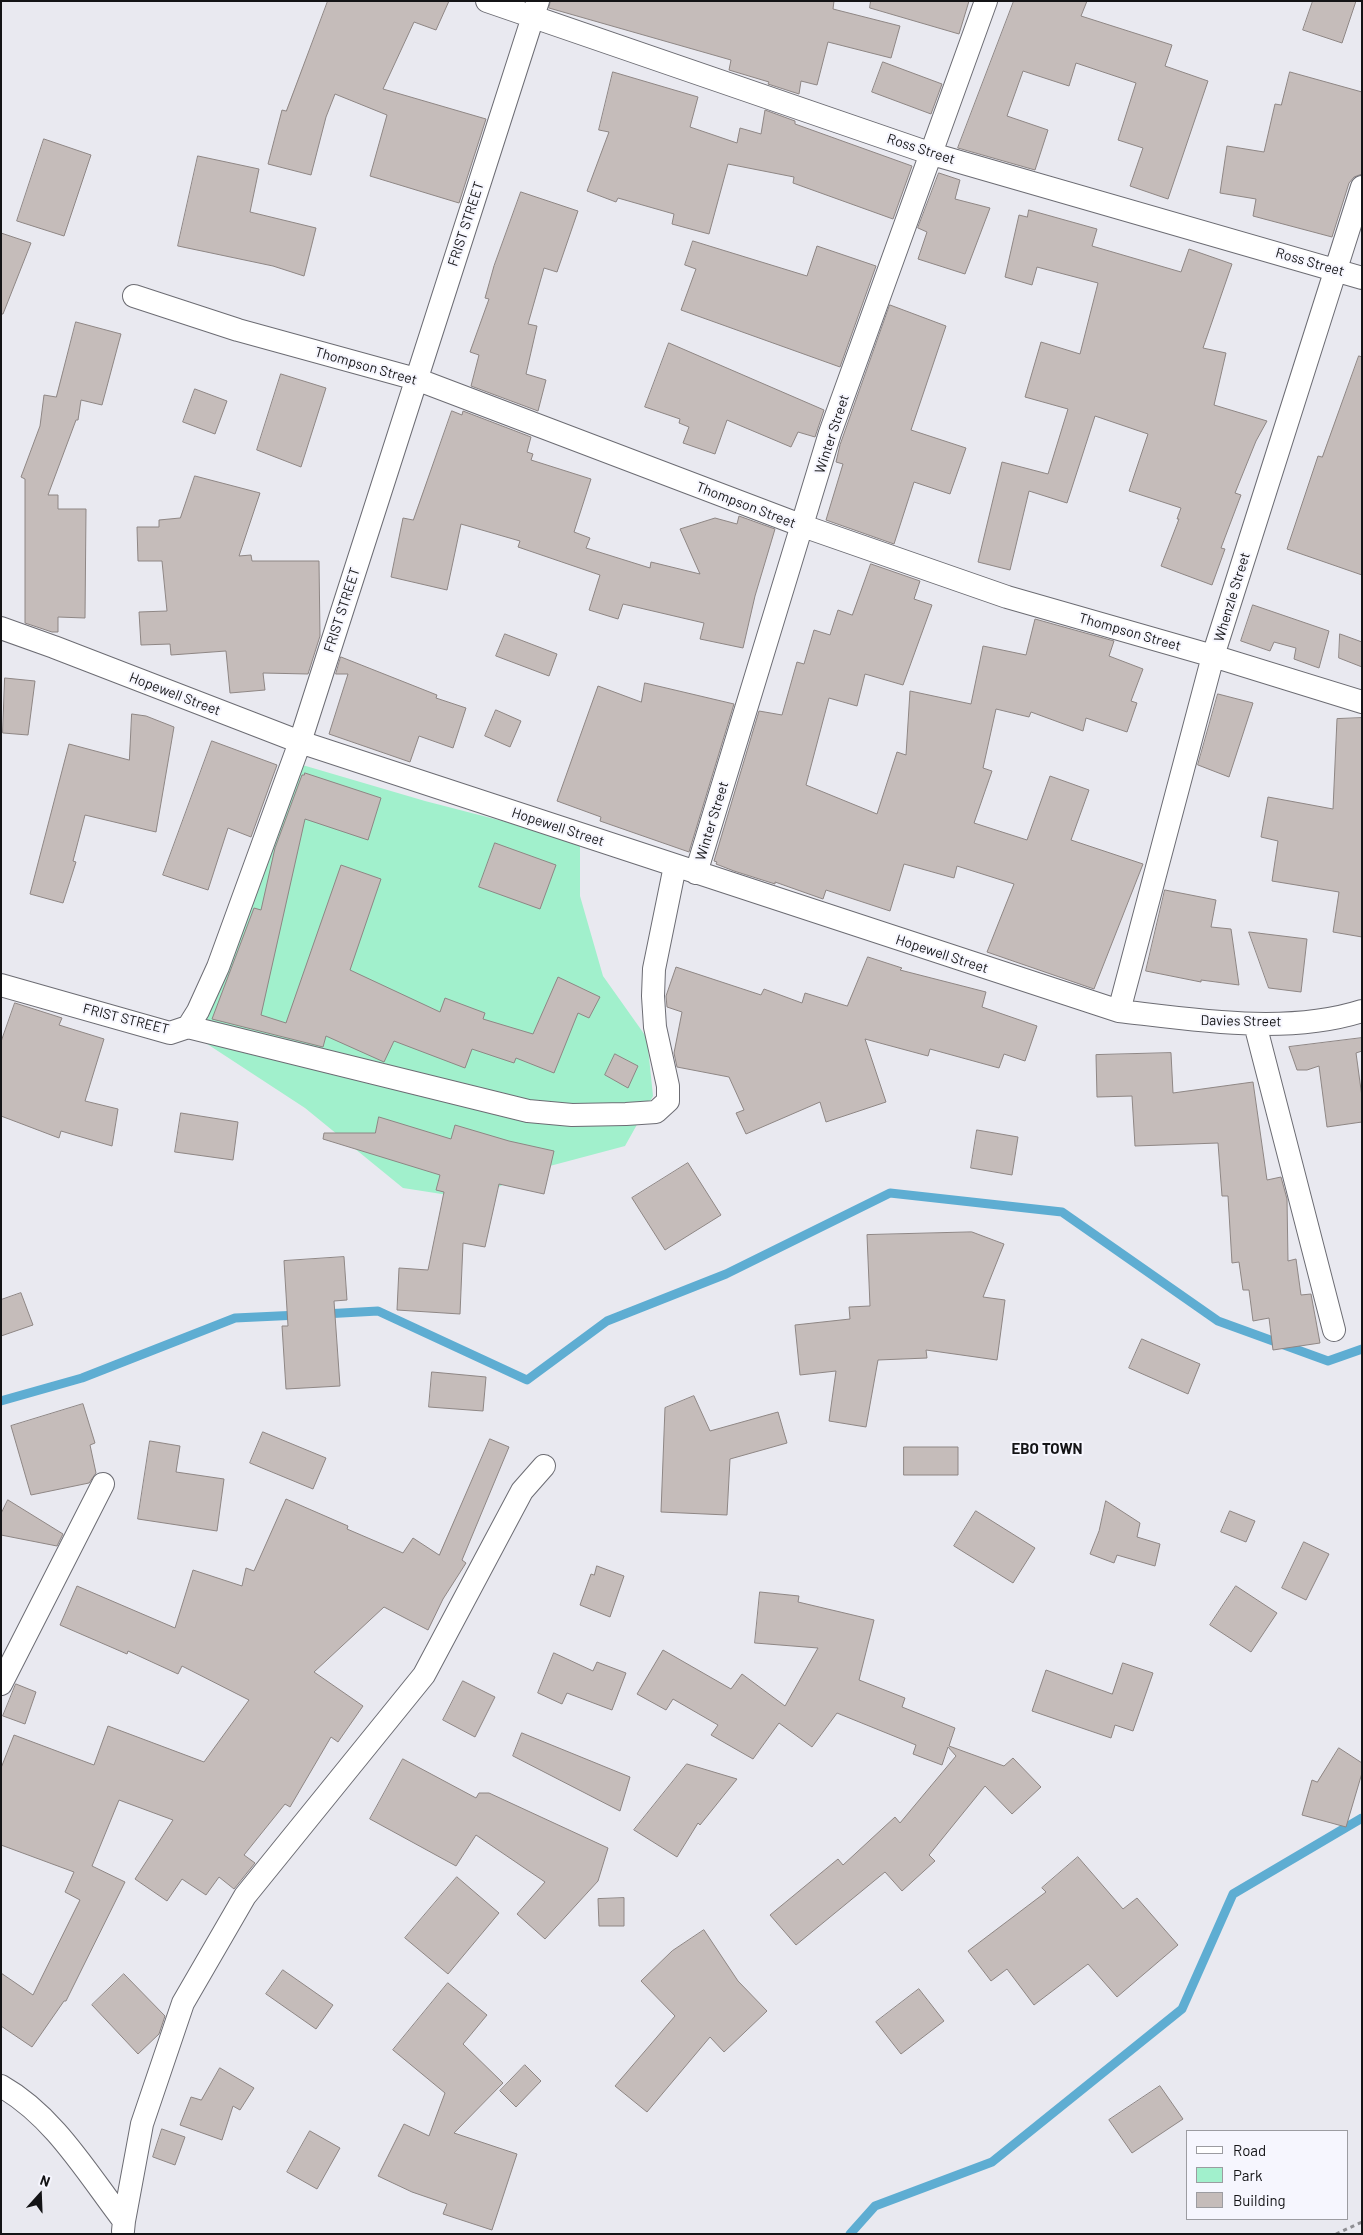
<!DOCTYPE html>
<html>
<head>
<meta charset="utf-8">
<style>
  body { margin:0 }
  #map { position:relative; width:1363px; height:2235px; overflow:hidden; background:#e9e9f0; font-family:Barlow,sans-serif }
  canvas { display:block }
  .frame { position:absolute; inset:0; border:2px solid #141416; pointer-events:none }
  .legend { position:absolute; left:1186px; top:2130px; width:162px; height:90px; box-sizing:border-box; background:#f6f6fe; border:1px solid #9c9ca1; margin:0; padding:6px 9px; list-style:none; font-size:15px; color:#141416 }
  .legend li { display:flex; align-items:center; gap:10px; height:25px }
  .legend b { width:25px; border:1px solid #9c9ca1 }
  .north { position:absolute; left:15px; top:2170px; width:50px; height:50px; -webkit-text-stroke:4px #f6f6fe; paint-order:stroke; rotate:20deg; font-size:14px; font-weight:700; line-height:20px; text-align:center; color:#141416 }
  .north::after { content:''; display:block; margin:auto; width:18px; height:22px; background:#141416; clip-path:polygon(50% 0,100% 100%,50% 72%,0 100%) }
</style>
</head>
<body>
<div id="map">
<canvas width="1363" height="2235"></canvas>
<div class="frame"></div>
<ul class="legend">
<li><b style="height:6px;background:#fff"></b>Road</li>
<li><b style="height:14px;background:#a1f0cc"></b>Park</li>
<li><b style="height:14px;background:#c5bcba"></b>Building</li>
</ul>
<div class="north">N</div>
</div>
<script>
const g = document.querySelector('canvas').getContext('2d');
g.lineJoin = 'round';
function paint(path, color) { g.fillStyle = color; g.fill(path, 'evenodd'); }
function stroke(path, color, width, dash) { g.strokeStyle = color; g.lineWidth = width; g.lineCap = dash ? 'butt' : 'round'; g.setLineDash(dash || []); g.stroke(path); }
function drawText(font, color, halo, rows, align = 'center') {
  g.font = font + ' Barlow,sans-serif'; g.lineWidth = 4; g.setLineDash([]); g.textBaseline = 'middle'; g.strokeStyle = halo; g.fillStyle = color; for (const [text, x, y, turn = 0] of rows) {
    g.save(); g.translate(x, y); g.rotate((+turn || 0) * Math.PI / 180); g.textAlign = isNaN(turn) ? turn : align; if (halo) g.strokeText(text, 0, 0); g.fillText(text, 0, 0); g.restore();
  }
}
const green = new Path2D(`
  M299 764 425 801 580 841V896L603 976 647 1038 653 1096 625 1146 531 1171 474 1199 403 1188 305 1108 198 1038Z`);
const stream = new Path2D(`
  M324 1314 378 1311 527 1380 607 1321 726 1274 890 1193 1062 1212 1218 1321 1328 1361 1362 1349
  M1 1401 82 1378 235 1318 299 1315
  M850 2234 875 2206 992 2162 1182 2009 1233 1894 1362 1818`);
const building = new Path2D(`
  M328 1H449L436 30 414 22 383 89 486 119 459 203 370 176 387 115 335 94 326 117 311 175 268 164 282 110 286 111Z
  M551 1H834L833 9 900 26 891 58 828 42 817 85 801 81 799 94 768 84 769 82 729 70 731 60 549 8Z
  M871 1H969L959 34 870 8Z
  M1014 1H1087L1081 16 1172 45 1165 66 1208 81 1168 199 1130 186 1143 148 1118 140 1136 83 1076 63 1069 86 1023 71 1007 116 1048 130 1035 170 958 148Z
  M1313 1H1356L1342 43 1303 30Z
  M883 62 942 84 931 114 872 92Z
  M613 72 698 97 690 127 737 143 740 128 761 134 765 110 795 121V124L912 166 893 219 793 183 794 177 728 164 709 234 672 224 674 214 618 198 616 202 587 191 609 132 599 130Z
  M1290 72 1362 92V174L1354 177 1349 183 1332 237 1253 216 1256 199 1220 193 1227 146 1264 152 1275 104 1281 105Z
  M44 139 91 155 64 236 17 221Z
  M198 156 259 169 250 212 316 228 304 276 273 266 178 246Z
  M939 173 960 180 955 199 990 208 965 274 918 259 927 232 918 228Z
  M521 192 578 211 557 272 544 268 528 324 537 326 526 374 546 380 538 411 471 386 479 355 470 352 489 299 485 298 494 266Z
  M1029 210 1097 229 1092 246 1181 272 1189 249 1232 264 1203 348 1226 353 1214 405 1267 421 1256 441 1235 493 1241 495 1221 548 1225 549 1212 585 1161 566 1179 519H1177L1181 508 1129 491 1148 434 1095 416 1067 503 1029 491 1010 570 978 562 1002 462 1048 474 1068 409 1025 397 1041 342 1080 354 1098 283 1037 267 1032 285 1005 277 1019 215 1027 217Z
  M1 233 31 243 3 314H1Z
  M693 241 807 276 817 246 876 266 840 367 681 310 696 269 685 265Z
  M890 305 946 326 911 430 966 448 950 494 914 482 894 544 826 520 843 464 836 462 840 445Z
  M76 322 121 334 102 405 81 400 78 420H76L48 495H58V509H86L85 618 58 617V632H52L25 623V479L21 477 40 426 44 395 56 397Z
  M669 343 824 410 815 437 798 432 791 447 727 420 715 454 683 443 689 427 679 423 680 419 645 407Z
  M1359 356 1362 357V575L1287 549 1318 456 1322 457Z
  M281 374 326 388 301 467 257 450Z
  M195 389 227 401 215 434 183 422Z
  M452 411 462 415 463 411 531 437 527 452 533 454 531 460 591 479 574 532 590 538 586 548 650 568 651 562 700 574 680 529 715 518 737 524 739 516 775 529 755 596 743 648 700 639 704 623 623 604 618 619 589 610 600 575 518 547 520 541 461 524 447 590 391 577 403 518 413 520Z
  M195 476 260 493 239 556 251 555 252 561H319L320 636 308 674 263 673 265 690 230 693 226 651 171 655 170 644 141 645 139 612 167 611 162 561H138L137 527H159V520L180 518Z
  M871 564 920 581 914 599 932 605 903 685 865 674 857 706 829 698 806 785 877 814 897 752 906 755 910 691 971 704 983 646 1026 655 1035 619 1114 641 1109 656 1143 669 1131 701 1137 703 1127 732 1086 718 1083 731 1031 712 1029 717 996 709 983 768 992 771 974 823 1027 840 1050 776 1089 790 1071 840 1143 864 1094 989 987 952 1014 884 957 866 954 878 904 864 890 911 826 890 823 899 775 882V884L734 871 716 864 717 862 714 861 759 711 782 715 797 662 804 664 814 630 830 635 838 610 852 615Z
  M1253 605 1329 631 1319 668 1294 659 1296 648 1274 642 1270 651 1241 641Z
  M505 634 557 654 549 676 496 656Z
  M1340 634 1362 642V667L1339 658Z
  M341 657 437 695 436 698 466 708 453 748 419 736 410 762 329 734 348 674H336Z
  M5 678 35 681 28 735 3 733Z
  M645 683 734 704 689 852 600 821 601 817 557 801 598 686 641 702Z
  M1218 694 1253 703 1229 777 1198 765Z
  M496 710 521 721 510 747 485 736Z
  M132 714 146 716 174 727 156 832 85 815 73 861 76 862 63 903 30 894 69 744 129 760Z
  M1362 718V937L1333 932 1339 892 1272 881 1278 841 1261 837 1268 797 1333 809 1337 719Z
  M212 741 277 765 251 837 228 828 208 890 163 875Z
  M305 773 381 798 368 840 305 819 261 1015 286 1023 341 865 381 879 350 970 440 1012 445 998 485 1013 483 1019 533 1034 558 977 600 997 589 1018 578 1013 554 1073 516 1058 514 1063 472 1049 465 1068 394 1041 384 1062 326 1036 323 1047 212 1019 254 908 261 910 275 848 302 775H304Z
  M495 843 556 865 540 909 479 887Z
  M1165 890 1216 900 1211 927 1231 929 1239 985 1201 980V982L1146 971Z
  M1249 932 1307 939 1301 992 1269 988Z
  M868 957 902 968 900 970 986 992 982 1007 1037 1026 1025 1061 1004 1054 999 1068 930 1049 928 1056 865 1039 886 1102 826 1122 820 1102 746 1134 736 1113 744 1110 729 1077 677 1067 674 1053 682 1012 667 1007 666 996 676 967 761 995 764 989 802 1003 805 993 847 1006Z
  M15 1003 62 1018 59 1025 104 1039 85 1101 118 1109 112 1146 61 1131 59 1138 1 1116V1042Z
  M1362 1038V1051L1356 1053 1362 1097V1122L1327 1127 1319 1066 1307 1070H1297L1289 1047Z
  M1171 1053 1173 1093 1253 1082 1267 1180 1281 1177 1287 1199 1288 1261 1296 1259 1301 1295 1311 1294 1320 1343 1273 1350 1269 1318 1253 1321 1249 1290H1243L1239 1262 1232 1263 1228 1196H1222L1218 1143 1135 1146 1132 1096 1097 1097 1096 1055Z
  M615 1054 638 1066 628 1088 605 1075Z
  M181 1113 238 1122 233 1160 175 1152Z
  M379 1117 451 1139 455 1125 509 1141 554 1151 544 1194 499 1184 485 1247 463 1243 460 1314 397 1310 399 1268 428 1270 444 1192 436 1190 440 1175 323 1139 324 1133H375Z
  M977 1130 1018 1137 1012 1175 971 1168Z
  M688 1163 721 1215 665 1250 632 1198Z
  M972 1232 1004 1244 983 1297 1005 1300 997 1360 926 1350 927 1358 878 1360 866 1427 829 1421 836 1371 800 1375 795 1325 850 1319 849 1307 870 1306 867 1235Z
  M344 1257 347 1300 334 1301 340 1386 286 1389 282 1326H288L284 1261Z
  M21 1293 33 1325 1 1336V1300Z
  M1142 1339 1200 1364 1188 1394 1129 1368Z
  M432 1372 486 1377 483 1411 429 1407Z
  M694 1396 710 1431 778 1412 787 1443 730 1459 727 1515 661 1512 665 1408Z
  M83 1404 95 1443 90 1445 96 1473 89 1483 31 1495 11 1426Z
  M263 1432 326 1458 313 1489 250 1463Z
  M490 1439 509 1447 462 1560 466 1563 443 1599 428 1630 384 1607 314 1672 363 1706 338 1742 331 1737 290 1807 285 1804 244 1855 255 1863 234 1889 219 1877 206 1895 182 1879 167 1901 135 1879 173 1820 119 1800 92 1866 125 1882 66 2001H64L32 2047 1 2026V1973L33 1995 80 1900 65 1892 74 1872 1 1845V1768L14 1735 94 1765 108 1726 204 1762 249 1700 182 1666 178 1674 128 1651 127 1654 60 1625 77 1586 175 1628 193 1570 242 1586 246 1568 254 1571 286 1499 348 1526 347 1529 403 1553 413 1538 439 1555Z
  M150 1441 180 1446 176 1472 224 1479 217 1531 138 1519Z
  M904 1447H958V1475H904Z
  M8 1500 63 1534 57 1546 1 1535V1514Z
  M1106 1501 1140 1523 1137 1537 1160 1544 1155 1566 1117 1555 1114 1563 1090 1554 1099 1531Z
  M976 1511 1035 1548 1013 1583 954 1546Z
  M1230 1511 1255 1521 1246 1542 1221 1532Z
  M1304 1542 1329 1554 1306 1600 1282 1588Z
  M597 1566 624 1576 610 1617 580 1605 591 1574 594 1575Z
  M1236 1586 1277 1613 1251 1652 1210 1625Z
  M760 1592 799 1596 798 1602 874 1620 859 1680 905 1698 902 1707 955 1728 949 1746 1004 1766 1013 1758 1041 1787 1012 1814 985 1786 929 1855 935 1861 902 1891 885 1872 796 1945 770 1915 838 1859 843 1865 895 1817 900 1823 956 1756 948 1747 942 1765 913 1754 916 1745 837 1713 812 1747 779 1723 753 1759 711 1735 718 1725 673 1699 666 1710 637 1694 663 1650 731 1689 742 1674 785 1706 818 1648 755 1643Z
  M554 1653 593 1671 597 1662 626 1673 612 1710 567 1693 562 1704 538 1693Z
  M1123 1663 1153 1673 1133 1731 1115 1725 1111 1738 1032 1711 1046 1670 1112 1694Z
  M463 1681 495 1697 475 1737 443 1720Z
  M16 1684 36 1692 25 1724 3 1716Z
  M522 1733 630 1777 620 1811 513 1756Z
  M1339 1748 1362 1763V1773L1346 1827 1302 1815 1312 1780 1317 1782Z
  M403 1759 476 1798 479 1793H489L608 1848 598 1881 545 1939 517 1914 545 1882 476 1835 456 1866 370 1819Z
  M687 1764 737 1779 700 1825 698 1823 677 1857 634 1830Z
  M1078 1857 1123 1909 1137 1898 1178 1945 1117 1997 1088 1964 1034 2005 1007 1969 991 1981 968 1951 1046 1892 1042 1888Z
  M457 1877 499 1913 448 1974 405 1938Z
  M624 1898V1926H599L598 1899Z
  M704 1930 738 1981 767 2011 724 2052 710 2037 647 2112 615 2086 675 2016 641 1981 672 1951Z
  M283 1970 333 2005 316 2029 266 1994Z
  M124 1974 165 2016 159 2034 138 2054 92 2005Z
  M448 1983 487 2015 463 2044 503 2083 454 2133 517 2154 492 2230 443 2214 447 2204 412 2192 378 2176 404 2124 429 2136 445 2093 393 2050Z
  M919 1989 944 2021 901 2054 876 2022Z
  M525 2065 541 2081 516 2107 500 2091Z
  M220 2068 254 2088 240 2110 233 2106 222 2140 180 2125 191 2097 201 2100Z
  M1160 2086 1183 2119 1132 2153 1109 2120Z
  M162 2129 185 2137 175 2165 153 2157Z
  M310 2131 340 2148 317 2189 287 2172Z`);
const path = new Path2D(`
  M1336 2234 1362 2222`);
const minor = new Path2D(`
  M487 1 932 154 1362 278
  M134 296 238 330 416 379 803 526 1007 597 1213 656 1362 702
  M1 628 54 647 300 742 1119 1011C1196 1020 1287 1035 1362 1011
  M696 873 830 433 986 1
  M1 985 170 1033 188 1027 198 1011 218 967 300 742 538 1
  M1119 1011 1213 656 1362 187
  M1255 1024 1334 1330
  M188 1027 528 1111 572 1115 626 1114 656 1112 668 1101V1086L655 1027 653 996 654 969 675 866
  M1 1684 103 1484
  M1 2086C54 2116 87 2173 124 2221L123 2231
  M124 2221 142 2124 183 2003 245 1896 424 1675 522 1491 544 1466`);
const streetNames = [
  ["Ross Street",921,149,18],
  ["FRIST STREET",466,224,-72],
  ["Ross Street",1310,262,16],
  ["Thompson Street",366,366,16],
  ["Winter Street",832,434,-72],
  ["Thompson Street",746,505,21],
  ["Whenzle Street",1232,597,-73],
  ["FRIST STREET",342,610,-72],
  ["Thompson Street",1130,632,16],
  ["Hopewell Street",175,694,21],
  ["Winter Street",712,821,-73],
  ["Hopewell Street",558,827,18],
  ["Hopewell Street",942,954,18],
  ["FRIST STREET",126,1019,14],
  ["Davies Street",1241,1021,1]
];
const neighbourhoodNames = [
  ["EBO TOWN",1047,1449]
];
paint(green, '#a1f0cc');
stroke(stream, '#5eadd2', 9);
paint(building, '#c5bcba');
stroke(building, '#8e8684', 1);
stroke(minor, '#6c6c73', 24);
stroke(path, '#8e8e93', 3, [4, 4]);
stroke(minor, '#fff', 22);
drawText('14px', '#141416', '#f6f6fe', streetNames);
drawText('bold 15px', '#141416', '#f6f6fe', neighbourhoodNames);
</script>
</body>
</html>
